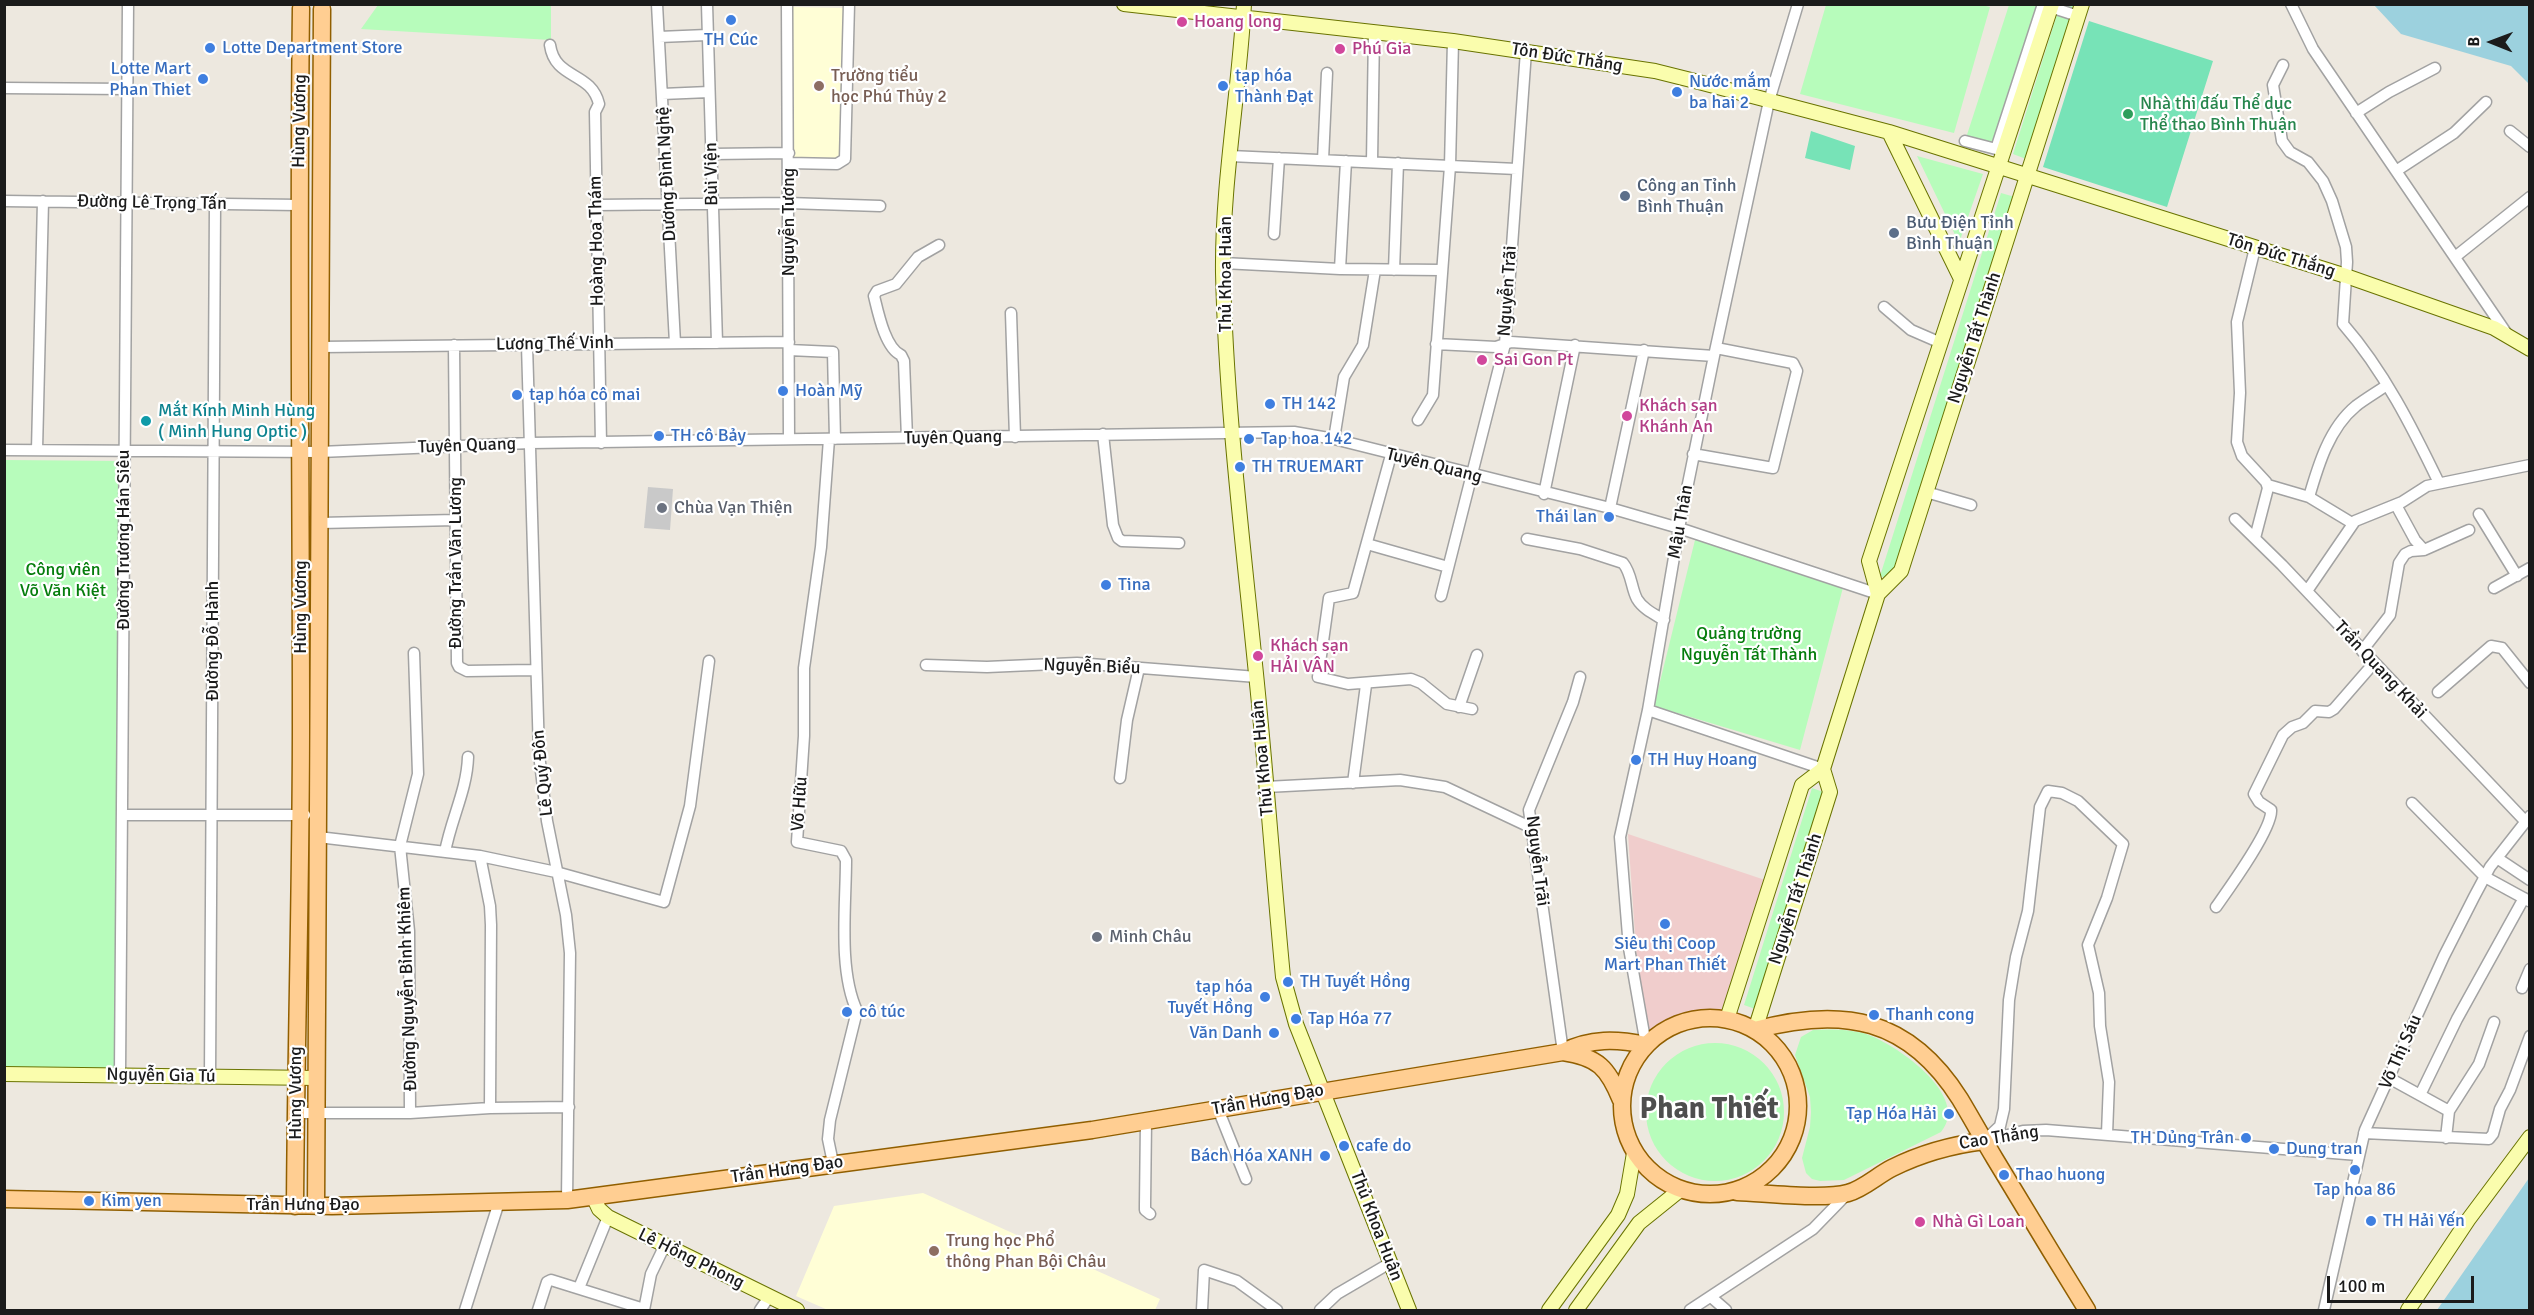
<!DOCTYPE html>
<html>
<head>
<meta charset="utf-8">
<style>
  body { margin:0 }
  #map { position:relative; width:2534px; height:1315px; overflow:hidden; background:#ede8df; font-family:Signika,sans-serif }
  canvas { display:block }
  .frame { position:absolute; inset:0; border:6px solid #1b1b1b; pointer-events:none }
  .north { position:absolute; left:2462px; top:12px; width:60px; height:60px; -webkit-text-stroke:4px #fff; paint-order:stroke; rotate:271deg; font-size:16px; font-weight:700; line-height:24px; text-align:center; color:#1b1b1b }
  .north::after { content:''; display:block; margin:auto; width:21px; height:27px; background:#1b1b1b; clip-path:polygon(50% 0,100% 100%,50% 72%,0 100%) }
  .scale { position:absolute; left:2327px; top:1276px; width:147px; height:27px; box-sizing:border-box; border:3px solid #1b1b1b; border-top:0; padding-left:8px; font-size:18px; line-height:21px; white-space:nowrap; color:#1b1b1b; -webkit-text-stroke:4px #fff; paint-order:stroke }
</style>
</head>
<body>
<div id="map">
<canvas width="2534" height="1315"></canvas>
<div class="frame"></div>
<div class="north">B</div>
<div class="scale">100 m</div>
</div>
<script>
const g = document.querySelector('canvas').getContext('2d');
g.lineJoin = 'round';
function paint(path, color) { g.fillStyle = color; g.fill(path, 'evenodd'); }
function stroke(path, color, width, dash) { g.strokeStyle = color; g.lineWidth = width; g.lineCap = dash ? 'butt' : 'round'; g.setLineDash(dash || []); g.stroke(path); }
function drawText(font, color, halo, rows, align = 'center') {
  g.font = font + ' Signika,sans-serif'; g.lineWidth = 4.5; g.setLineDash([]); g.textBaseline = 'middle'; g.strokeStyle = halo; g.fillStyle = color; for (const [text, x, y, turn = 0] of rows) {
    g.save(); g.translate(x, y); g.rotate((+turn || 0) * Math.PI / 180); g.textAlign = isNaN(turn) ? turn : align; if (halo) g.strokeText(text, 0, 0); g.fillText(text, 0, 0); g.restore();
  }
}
const commercial = new Path2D(`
  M1628 834 1765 880 1720 1021 1642 1034Z`);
const education = new Path2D(`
  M792 7 848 8 841 164H793Z
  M923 1193 1160 1299 1155 1310H828L796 1296 834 1206Z`);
const religious = new Path2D(`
  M648 487 673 489 670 530 644 528Z`);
const park = new Path2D(`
  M378 5H551V40L361 29Z
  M1982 5 1990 7 1954 133 1800 94 1826 5Z
  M2009 5H2043L1996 149 1965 141Z
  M2060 5H2076L2026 159 2013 154Z
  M1917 156 1983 174 1959 243Z
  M2001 193 2015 197 1894 581 1880 576Z
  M5 460 122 461 117 1070 5 1069Z
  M1696 536 1845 580 1800 750 1654 706Z
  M1812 788 1829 794 1758 1010 1744 1005Z
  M1813 1030C1829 1029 1847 1029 1863 1033 1894 1042 1972 1096 1941 1132L1844 1180 1820 1181 1812 1179 1806 1173 1802 1158 1810 1127 1811 1112 1810 1097 1795 1055 1801 1037Z
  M1646 1112a69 69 0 1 1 138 0a69 69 0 1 1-138 0Z`);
const pitch = new Path2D(`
  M2089 21 2213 61 2167 207 2043 167Z
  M1811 131 1855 146 1850 170 1805 158Z`);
const water = new Path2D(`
  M2374 5H2529V84L2511 66 2401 34Z
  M2529 1178V1310H2437Z`);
const street = new Path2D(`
  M657 4 675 343
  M707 4 717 343
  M787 4 789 439
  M2291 4 2313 49 2507 334
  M2044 5 2078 16
  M659 37 707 35
  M550 45C555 80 591 71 599 104L595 112 601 443
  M2283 65 2273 85 2282 141 2290 152 2308 162 2323 181 2332 201 2346 247 2347 262 2343 324C2384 371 2412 427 2439 483
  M4 88 128 89
  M662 94 709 92
  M2356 113 2389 92 2435 68
  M2510 131 2530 147
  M1965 141 1996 149 2043 4
  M712 154 789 153
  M1230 156 1517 169
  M1323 160 1327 73
  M1372 162 1374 32
  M789 163 837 164 845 159 849 4
  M2396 171 2454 133 2486 102
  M4 201 299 205
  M596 205 788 203 880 206
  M1274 234 1279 158
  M2255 248 2237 322 2240 393 2237 442 2242 456 2266 482 2268 488 2255 538
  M2455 257 2530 197
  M1223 263 1340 269 1441 270
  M1340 269 1346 161
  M1394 270 1398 163
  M1884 307 1911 330 1941 343
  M1011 313 1015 437
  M1436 344 1496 347 1511 342 1714 356
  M454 345 457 663 459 667 467 671 535 670
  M527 345 539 754 547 821 566 915 570 953 567 1200
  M321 347 789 342
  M789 350 833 352 835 439
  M1418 420 1433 395 1450 166 1453 41
  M1103 434 1113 525 1118 538 1122 541 1179 543
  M907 438 904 361 901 355C885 348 878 312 874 296L877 291 896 284 918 257 939 245
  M829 439 821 547 804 668V736L797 842 841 851 846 860C846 906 838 970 857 1011L830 1120 828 1139 833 1163
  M1334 439 1344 377 1363 345 1375 270
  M4 450 320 452 530 443 1294 432 1334 439 1610 508 1679 528 1878 594
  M37 450 43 201
  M1693 454 1773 468 1797 371 1793 363 1716 348
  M1391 455 1353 593 1329 598 1318 677 1348 684 1411 679 1421 683 1447 704 1472 709
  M2268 485 2309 497 2352 523
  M1926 492 1971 505
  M1544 494 1575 345
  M2309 497C2318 466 2329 428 2356 406 2365 399 2377 392 2387 385
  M2396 505 2415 540 2424 550
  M1610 508 1644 350
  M2479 514 2517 576
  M2235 519 2282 565 2525 821
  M320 523 456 520
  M1527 539 1580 549 1623 563C1632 574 1631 588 1637 599 1643 609 1654 614 1664 620
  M1367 544 1448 567
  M2494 588 2530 568
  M2307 591 2355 521 2402 502 2427 486 2530 465
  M1441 596 1505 344 1526 51
  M2362 651 2390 615 2399 563 2405 554 2411 551 2424 550 2469 530
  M926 665 987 667 1077 663 1257 677
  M2438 692 2491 646 2502 648 2530 683
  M1459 707 1477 655
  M1648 710 1823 769
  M1120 778 1127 720 1139 668
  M1353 783 1366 685
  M1266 787 1400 780 1445 787 1532 828
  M2412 803 2485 877 2529 901
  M122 815H305
  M318 837 480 856 556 872 664 902 690 806 709 661
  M445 852C451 819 467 790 468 757
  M480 856 490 906 491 925 490 1108
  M2497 858 2530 880
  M2216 907C2228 890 2273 828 2271 810L2259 802 2254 794 2283 735 2292 727 2303 723 2315 711 2329 712 2334 709 2374 663
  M2522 988 2530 969
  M1646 1045 1629 948 1620 837 1648 710 1679 528 1714 356 1769 101 1798 4
  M1563 1052 1529 810 1573 702 1580 677
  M120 1075 128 4
  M210 1077 215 204
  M2389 1078 2449 1111 2446 1138
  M2420 1095 2457 1019 2524 898
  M1218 1109 1246 1179
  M2449 1111 2479 1064 2494 1022
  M296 1113H410L490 1108 569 1107
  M410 1113 409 931 400 846 418 774 414 653
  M1146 1121 1145 1205V1210L1150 1214
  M2364 1133 2489 1139 2493 1134 2500 1109 2510 1090 2530 1036
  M1984 1141 2000 1126 2004 1109 2009 1000 2016 957 2028 911 2040 807 2048 791 2062 793 2078 801 2123 844 2107 898 2088 945 2099 993 2100 1026 2109 1082 2107 1134
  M1985 1141 2023 1131 2046 1130 2358 1155
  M579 1288 608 1217
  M1711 1297 1726 1310
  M465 1310 499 1202
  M538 1310 547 1282 551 1280 644 1309
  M644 1310 651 1274 664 1247
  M760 1310 769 1297
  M1202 1310 1204 1270 1237 1281 1277 1310
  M1320 1310 1337 1294 1390 1263
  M1690 1310 1813 1229 1848 1193
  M2324 1310 2365 1130 2444 956 2474 897 2490 867 2530 816`);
const secondary = new Path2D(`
  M1124 4 1453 41 1655 71 1691 80 1889 132 2346 276 2494 328 2530 349
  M1244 4C1239 94 1222 184 1223 273 1226 404 1242 534 1255 664 1266 768 1273 873 1283 977L1296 1024 1409 1310
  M1889 132 1961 279
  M1878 594 1869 561 2052 4
  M1727 1019 1802 785 1823 769
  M1755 1030 1830 792 1823 769 1878 594 1901 571 2082 4
  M4 1074 317 1078
  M593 1196 599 1209 608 1217 797 1310
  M1549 1310 1618 1215 1627 1194 1634 1153
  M1576 1310 1639 1223 1680 1190
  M2408 1310 2468 1220 2530 1137`);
const primary = new Path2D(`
  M1622 1106a88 88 0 1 1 176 0a88 88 0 1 1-176 0Z
  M1755 1030C1843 1006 1909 1018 1960 1099 1972 1119 1983 1139 1995 1159 2025 1209 2056 1260 2087 1310
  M1563 1052C1598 1057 1608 1068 1621 1100
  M1737 1192C1765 1193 1823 1200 1848 1193 1863 1189 1878 1175 1892 1168 1922 1153 1951 1145 1984 1141
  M4 1199 332 1206 567 1200 1092 1130 1563 1052C1591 1038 1616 1039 1646 1045
  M295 1206C296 1045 301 885 301 724 301 486 298 247 301 8
  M316 1206 322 9`);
const markers = [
  [731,20,6,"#3f7fe0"],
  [1182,22,6,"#d1479c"],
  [210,48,6,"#3f7fe0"],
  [1340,49,6,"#d1479c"],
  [203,79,6,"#3f7fe0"],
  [819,86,6,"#8d6e63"],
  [1223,86,6,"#3f7fe0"],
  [1677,92,6,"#3f7fe0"],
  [2128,114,6,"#2e9e5b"],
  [1625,196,6,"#5c6f8a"],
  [1894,233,6,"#5c6f8a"],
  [1482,360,6,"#d1479c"],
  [783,391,6,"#3f7fe0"],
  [517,395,6,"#3f7fe0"],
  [1270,404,6,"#3f7fe0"],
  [1627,416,6,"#d1479c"],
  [146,421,6,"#0f9aa8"],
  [659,436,6,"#3f7fe0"],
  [1249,439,6,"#3f7fe0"],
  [1240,467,6,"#3f7fe0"],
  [662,508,6,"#6b7280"],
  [1609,517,6,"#3f7fe0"],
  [1106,585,6,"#3f7fe0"],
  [1258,656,6,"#d1479c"],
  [1636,760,6,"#3f7fe0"],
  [1665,924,6,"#3f7fe0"],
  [1097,937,6,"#6b7280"],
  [1288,982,6,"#3f7fe0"],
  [1265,997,6,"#3f7fe0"],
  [847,1012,6,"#3f7fe0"],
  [1874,1015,6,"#3f7fe0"],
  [1296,1019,6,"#3f7fe0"],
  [1274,1033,6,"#3f7fe0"],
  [1949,1114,6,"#3f7fe0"],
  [2246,1138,6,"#3f7fe0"],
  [1344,1146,6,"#3f7fe0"],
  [2274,1149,6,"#3f7fe0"],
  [1325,1156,6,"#3f7fe0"],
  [2355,1170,6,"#3f7fe0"],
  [2004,1175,6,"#3f7fe0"],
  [89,1201,6,"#3f7fe0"],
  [2371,1221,6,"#3f7fe0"],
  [1920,1222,6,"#d1479c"],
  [934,1251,6,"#8d6e63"]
];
const hotelNames = [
  ["Hoang long",1194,22],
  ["Phú Gia",1352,49],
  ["Sai Gon Pt",1494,360],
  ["Khách sạn",1639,406],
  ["Khánh An",1639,427],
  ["Khách sạn",1270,646],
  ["HẢI VÂN",1270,667],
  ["Nhà Gì Loan",1932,1222]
];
const shopNames = [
  ["TH Cúc",731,40,"center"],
  ["Lotte Department Store",222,48],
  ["Lotte Mart",191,69,"right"],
  ["Phan Thiet",191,90,"right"],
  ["tạp hóa",1235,76],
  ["Thành Đạt",1235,97],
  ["Nước mắm",1689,82],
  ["ba hai 2",1689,103],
  ["Hoàn Mỹ",795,391],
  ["tạp hóa cô mai",529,395],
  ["TH 142",1282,404],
  ["TH cô Bảy",671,436],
  ["Tap hoa 142",1261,439],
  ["TH TRUEMART",1252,467],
  ["Thái lan",1597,517,"right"],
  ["Tina",1118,585],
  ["TH Huy Hoang",1648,760],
  ["Siêu thị Coop",1665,944,"center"],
  ["Mart Phan Thiết",1665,965,"center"],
  ["TH Tuyết Hồng",1300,982],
  ["tạp hóa",1253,987,"right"],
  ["Tuyết Hồng",1253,1008,"right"],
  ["cô túc",859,1012],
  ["Thanh cong",1886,1015],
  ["Tap Hóa 77",1308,1019],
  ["Văn Danh",1262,1033,"right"],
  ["Tạp Hóa Hải",1937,1114,"right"],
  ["TH Dủng Trân",2234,1138,"right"],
  ["cafe do",1356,1146],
  ["Dung tran",2286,1149],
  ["Bách Hóa XANH",1313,1156,"right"],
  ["Thao huong",2016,1175],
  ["Tap hoa 86",2355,1190,"center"],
  ["Kim yen",101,1201],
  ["TH Hải Yến",2383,1221]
];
const streetNames = [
  ["Tôn Đức Thắng",1567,58,9],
  ["Hùng Vương",300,121,-89],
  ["Dương Đình Nghệ",667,174,-93],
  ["Bùi Viện",712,174,-91],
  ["Đường Lê Trọng Tấn",152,203,1],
  ["Nguyễn Tương",789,222,-90],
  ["Hoàng Hoa Thám",597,241,-91],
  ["Tôn Đức Thắng",2281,256,17],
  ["Thủ Khoa Huân",1226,274,-90],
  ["Nguyễn Trãi",1508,291,-86],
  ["Nguyễn Tất Thành",1975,338,-72],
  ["Lương Thế Vinh",555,344,-1],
  ["Tuyên Quang",953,438,-1],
  ["Tuyên Quang",467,446,-2],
  ["Tuyên Quang",1434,466,14],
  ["Mậu Thân",1681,522,-80],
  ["Đường Trương Hán Siêu",124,540,-90],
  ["Đường Trần Văn Lương",456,563,-90],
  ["Hùng Vương",301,607,-90],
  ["Đường Đỗ Hành",213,641,-90],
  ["Nguyễn Biểu",1092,667,2],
  ["Trần Quang Khải",2380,670,47],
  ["Thủ Khoa Huân",1263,758,-95],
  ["Lê Quý Đôn",543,773,-96],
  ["Võ Hữu",800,804,-86],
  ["Nguyễn Trãi",1537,861,83],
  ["Nguyễn Tất Thành",1796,899,-72],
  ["Đường Nguyễn Bỉnh Khiêm",408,989,-92],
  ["Võ Thị Sáu",2401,1052,-66],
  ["Nguyễn Gia Tú",161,1076,1],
  ["Hùng Vương",296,1093,-90],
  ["Trần Hưng Đạo",1268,1100,-10],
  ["Cao Thắng",1999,1138,-9],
  ["Trần Hưng Đạo",787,1170,-8],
  ["Trần Hưng Đạo",303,1205],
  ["Thủ Khoa Huân",1376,1226,69],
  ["Lê Hồng Phong",691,1259,26]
];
const educationNames = [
  ["Trường tiểu",831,76],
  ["học Phú Thủy 2",831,97],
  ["Trung học Phổ",946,1241],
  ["thông Phan Bội Châu",946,1262]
];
const leisureNames = [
  ["Nhà thi đấu Thể dục",2140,104],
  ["Thể thao Bình Thuận",2140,125]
];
const serviceNames = [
  ["Công an Tỉnh",1637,186],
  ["Bình Thuận",1637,207],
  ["Bưu Điện Tỉnh",1906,223],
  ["Bình Thuận",1906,244]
];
const cultureNames = [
  ["Mắt Kính Minh Hùng",158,411],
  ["( Minh Hung Optic )",158,432]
];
const worshipNames = [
  ["Chùa Vạn Thiện",674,508],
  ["Minh Châu",1109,937]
];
const parkNames = [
  ["Công viên",63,570],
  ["Võ Văn Kiệt",63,591],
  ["Quảng trường",1749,634],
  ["Nguyễn Tất Thành",1749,655]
];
const townNames = [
  ["Phan Thiết",1709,1110]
];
paint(commercial, '#f0cdcc');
paint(education, '#fffed6');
paint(religious, '#c9c9c9');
paint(park, '#b7fcbb');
paint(pitch, '#77e3b7');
paint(water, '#9cd1de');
stroke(street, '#a2a2a2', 13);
stroke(secondary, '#697300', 16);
stroke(primary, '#915f00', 19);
stroke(street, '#fff', 10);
stroke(secondary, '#fafdad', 14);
stroke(primary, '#ffce92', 16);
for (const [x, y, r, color] of markers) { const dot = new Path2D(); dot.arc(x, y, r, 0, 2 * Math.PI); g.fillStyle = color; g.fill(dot); stroke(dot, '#fff', 2); }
drawText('18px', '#b23c85', '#fff', hotelNames, 'left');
drawText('18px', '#366cbe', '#fff', shopNames, 'left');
drawText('18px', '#1b1b1b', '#fff', streetNames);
drawText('18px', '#785e54', '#fff', educationNames, 'left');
drawText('18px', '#27864d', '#fff', leisureNames, 'left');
drawText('18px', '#4e5e75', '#fff', serviceNames, 'left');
drawText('18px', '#0d838f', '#fff', cultureNames, 'left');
drawText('18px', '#5b616d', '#fff', worshipNames, 'left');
drawText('18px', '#057d0c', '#fff', parkNames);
drawText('bold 30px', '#4e4e4e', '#fff', townNames);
</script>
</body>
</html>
